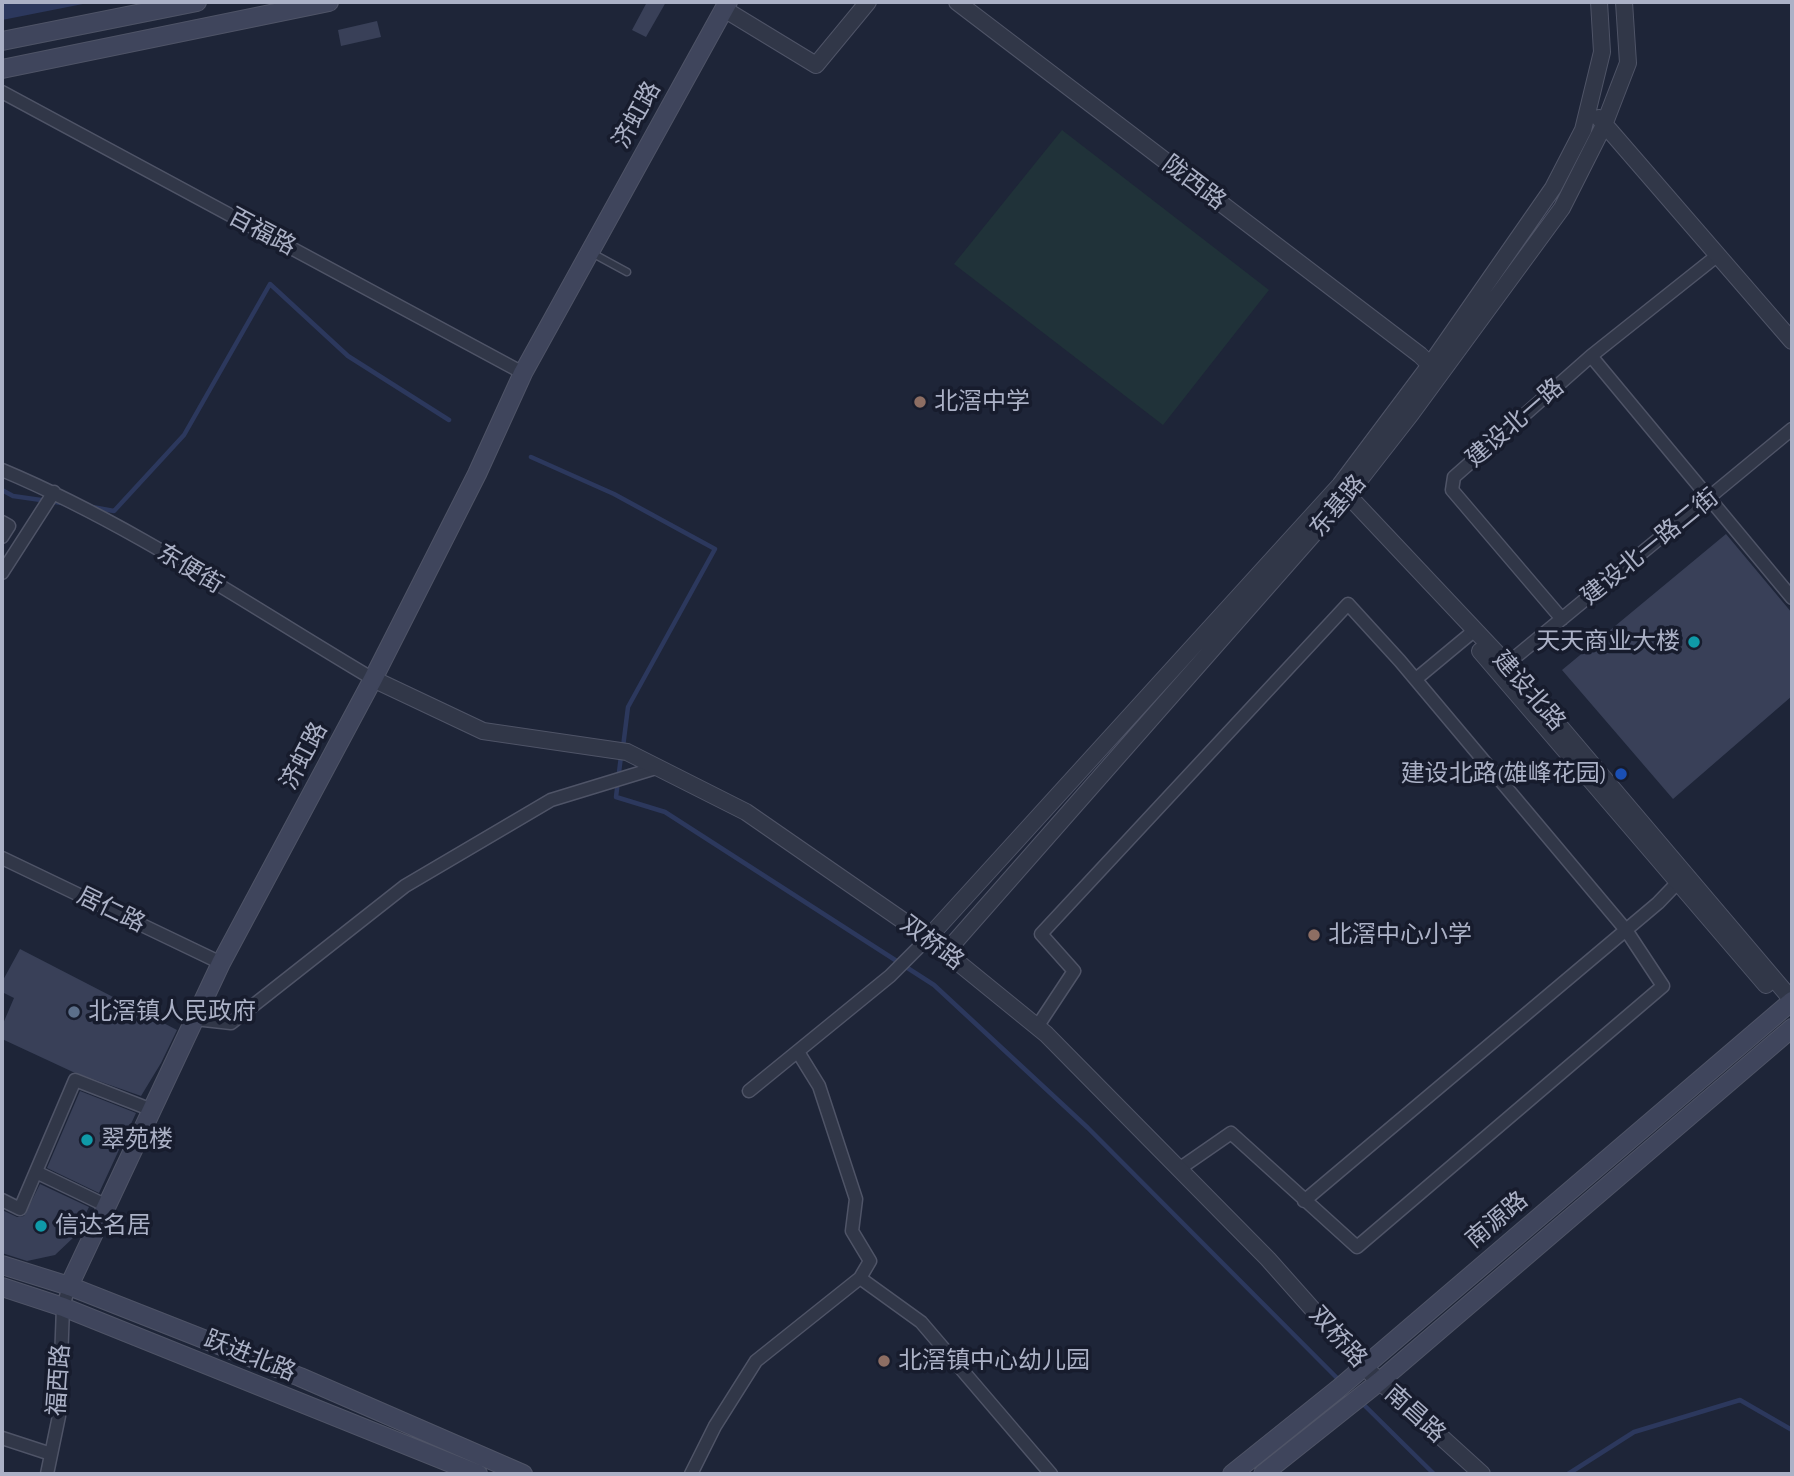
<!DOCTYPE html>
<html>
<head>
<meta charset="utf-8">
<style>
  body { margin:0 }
  #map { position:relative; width:1794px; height:1476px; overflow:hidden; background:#1e2538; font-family:"Alegreya Sans",sans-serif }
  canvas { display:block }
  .frame { position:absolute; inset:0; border:4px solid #abb1c6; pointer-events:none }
</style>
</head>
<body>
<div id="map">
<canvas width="1794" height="1476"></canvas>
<div class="frame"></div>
</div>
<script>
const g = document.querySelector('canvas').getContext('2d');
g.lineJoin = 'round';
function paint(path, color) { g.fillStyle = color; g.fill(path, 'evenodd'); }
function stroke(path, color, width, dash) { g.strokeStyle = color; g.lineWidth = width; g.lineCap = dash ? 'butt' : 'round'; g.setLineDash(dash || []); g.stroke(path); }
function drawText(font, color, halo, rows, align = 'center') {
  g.font = font + ' "Alegreya Sans","Noto Sans SC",sans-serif'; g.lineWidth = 7; g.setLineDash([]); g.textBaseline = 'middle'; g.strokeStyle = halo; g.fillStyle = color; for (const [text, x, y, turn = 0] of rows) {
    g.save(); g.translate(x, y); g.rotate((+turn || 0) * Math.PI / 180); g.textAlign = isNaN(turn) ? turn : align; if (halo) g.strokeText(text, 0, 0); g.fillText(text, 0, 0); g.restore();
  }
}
const green = new Path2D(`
  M1062 130 1269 290 1163 425 954 264Z`);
const water = new Path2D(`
  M2 2H93L2 20Z`);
const stream = new Path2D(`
  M531 457 614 494 715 549 628 707 623 747
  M2 490 13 496 62 503
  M92 507 114 511 184 435 270 284 348 356 449 420
  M621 756 616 797 665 812 934 985 1088 1128 1341 1382
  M1360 1401 1434 1474
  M1568 1474 1634 1432 1740 1400 1792 1430`);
const building = new Path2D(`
  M647 2H666L646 37 632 30Z
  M377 21 381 37 341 46 338 30Z
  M1726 534 1792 613V696L1673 799 1562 670Z
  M20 949 177 1030 161 1063 141 1096 73 1072 2 1039V1026L14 998 2 992V982Z
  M80 1091 136 1113 99 1193 47 1168Z
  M40 1184 89 1207 74 1237 55 1255 27 1261 2 1253V1210L17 1217 24 1216Z`);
const service = new Path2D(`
  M592 253 627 272`);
const minor = new Path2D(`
  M2 92 523 373
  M1591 356 1792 598
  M2 470C133 525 251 607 373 679
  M2 522 9 526 2 537
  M2 573 54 492
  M1562 619 1452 490 1454 477 1591 356 1718 255
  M1507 664 1792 429
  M1416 679 1475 630
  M2 858 221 963
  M195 1019 231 1023 405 886 551 800 659 767
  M1037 1027 1074 971 1041 934 1348 604 1400 661 1626 930 1663 986 1357 1247 1231 1133 1179 1169
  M798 1052 819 1086 856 1199 852 1231 870 1261 860 1278 921 1322 1051 1474
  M749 1091 890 976 928 938
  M36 1172 107 1206
  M2 1200 20 1209 75 1080 152 1110
  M1304 1201 1658 903 1683 877
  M2 1438 51 1454
  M47 1474 59 1416 63 1307 69 1286
  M691 1474 715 1426 756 1361 860 1278`);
const tertiary = new Path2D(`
  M957 2 1420 355 1430 365
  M724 9 816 65 868 2
  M1599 118 1792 341
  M1343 490 1507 664 1792 1000
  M1480 651 1766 985
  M373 679 483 731 627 752 746 812 928 938 1046 1034 1268 1259 1363 1366 1482 1474
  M928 938 1340 485 1430 365 1553 188 1583 130 1602 52 1599 2
  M946 952 1347 496 1411 414 1562 208 1604 125 1628 63 1624 2`);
const secondary = new Path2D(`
  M2 41 197 2
  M2 69 329 2
  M2 1265 69 1286 300 1377 523 1474
  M69 1286 221 963 373 679 477 474 523 373 728 2
  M2 1287 63 1307 478 1474
  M1232 1474 1338 1389 1792 1001
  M1263 1474 1380 1381 1792 1028`);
const markers = [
  [920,402,7,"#8d6e63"],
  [1694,642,7,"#0f9aa8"],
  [1621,774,7,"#1a4fb4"],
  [1314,935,7,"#8d6e63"],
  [74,1012,7,"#5c6f8a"],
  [87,1140,7,"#0f9aa8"],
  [41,1226,7,"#0f9aa8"],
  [884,1361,7,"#8d6e63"]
];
const streetNames = [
  ["济虹路",637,115,-61],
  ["陇西路",1194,183,37],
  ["百福路",262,232,28],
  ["建设北一路",1515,423,-41],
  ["东基路",1338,506,-50],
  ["建设北一路二街",1650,547,-39],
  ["东便街",190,569,31],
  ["建设北路",1529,691,49],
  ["济虹路",304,756,-62],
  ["居仁路",111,910,26],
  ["双桥路",932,943,37],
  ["南源路",1497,1220,-40],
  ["双桥路",1338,1337,48],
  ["跃进北路",250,1356,22],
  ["福西路",59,1380,-86],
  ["南昌路",1415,1414,42]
];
const poiNames = [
  ["北滘中学",934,402],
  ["天天商业大楼",1680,642,"right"],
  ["建设北路(雄峰花园)",1607,774,"right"],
  ["北滘中心小学",1328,935],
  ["北滘镇人民政府",88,1012],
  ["翠苑楼",101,1140],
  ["信达名居",55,1226],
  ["北滘镇中心幼儿园",898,1361]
];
paint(green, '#203239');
paint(water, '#2c385d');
stroke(stream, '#2c385d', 4.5);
paint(building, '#394058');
stroke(service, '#4f5467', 9);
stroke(minor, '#4f5467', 15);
stroke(tertiary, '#4f5467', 18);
stroke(secondary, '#4f5467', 20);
stroke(service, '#313748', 6);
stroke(minor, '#313748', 12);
stroke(tertiary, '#313748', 16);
stroke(secondary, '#3f455c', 18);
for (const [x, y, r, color] of markers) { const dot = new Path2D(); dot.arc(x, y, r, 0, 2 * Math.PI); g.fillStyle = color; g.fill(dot); stroke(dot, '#171c2d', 2.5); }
drawText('24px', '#abb1c6', '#171c2d', streetNames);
drawText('24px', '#abb1c6', '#171c2d', poiNames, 'left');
</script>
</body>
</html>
